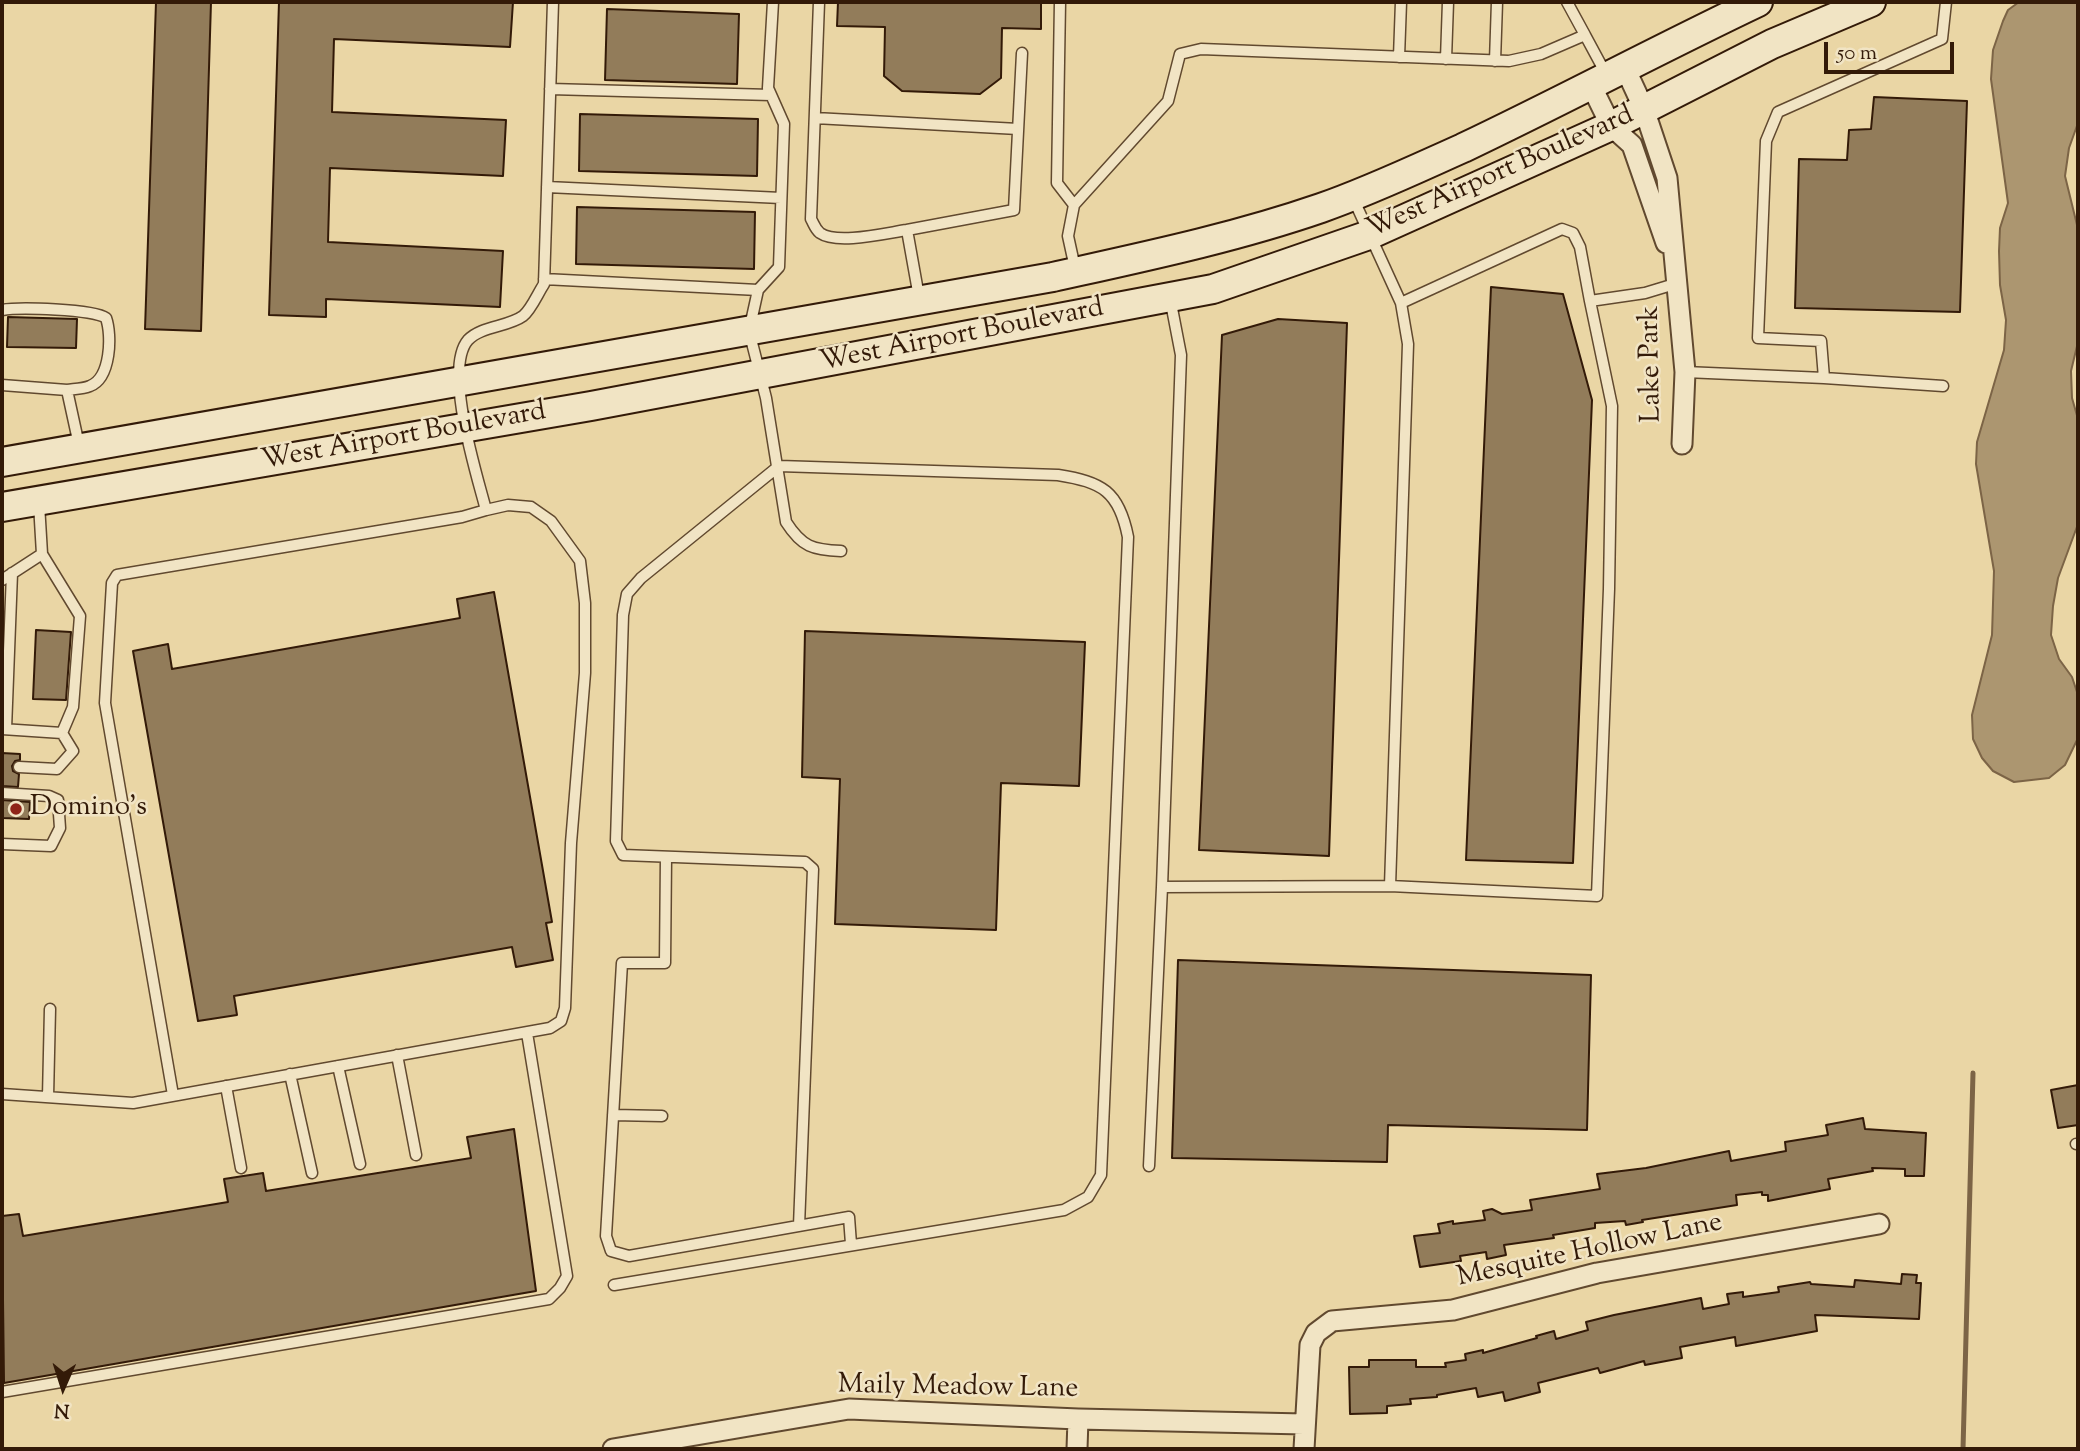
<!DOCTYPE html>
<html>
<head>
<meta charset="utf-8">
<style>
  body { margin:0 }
  #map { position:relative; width:2080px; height:1451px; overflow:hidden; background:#ead6a5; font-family:"Sorts Mill Goudy",serif }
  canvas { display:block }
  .frame { position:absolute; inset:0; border:4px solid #331a08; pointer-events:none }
  .north { position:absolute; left:28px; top:1353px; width:70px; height:70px; -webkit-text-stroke:5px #f1e4c4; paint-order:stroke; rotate:183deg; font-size:19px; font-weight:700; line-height:28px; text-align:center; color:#331a08 }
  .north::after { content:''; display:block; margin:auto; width:24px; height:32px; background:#331a08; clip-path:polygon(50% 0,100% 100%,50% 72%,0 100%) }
  .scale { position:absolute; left:1824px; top:42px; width:130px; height:32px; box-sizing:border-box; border:4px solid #331a08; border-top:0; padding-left:9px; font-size:21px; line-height:24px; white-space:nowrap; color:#331a08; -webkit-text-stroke:5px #f1e4c4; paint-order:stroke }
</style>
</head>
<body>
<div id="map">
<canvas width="2080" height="1451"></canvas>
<div class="frame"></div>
<div class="north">N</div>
<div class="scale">50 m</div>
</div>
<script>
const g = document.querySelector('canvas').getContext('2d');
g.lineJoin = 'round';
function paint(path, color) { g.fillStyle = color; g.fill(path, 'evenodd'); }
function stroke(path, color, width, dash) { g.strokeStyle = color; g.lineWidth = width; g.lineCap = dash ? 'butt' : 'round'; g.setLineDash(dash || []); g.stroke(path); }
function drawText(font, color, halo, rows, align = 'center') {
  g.font = font + ' "Sorts Mill Goudy",serif'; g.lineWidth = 5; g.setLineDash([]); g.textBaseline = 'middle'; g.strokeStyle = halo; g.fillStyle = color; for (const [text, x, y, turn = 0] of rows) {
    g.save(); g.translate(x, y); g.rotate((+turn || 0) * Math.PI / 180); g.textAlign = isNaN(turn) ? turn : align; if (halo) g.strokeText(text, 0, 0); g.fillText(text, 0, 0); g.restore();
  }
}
const water = new Path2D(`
  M2019 2H2078V123L2069 148 2065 176 2078 229V342L2071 371 2072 398 2078 419V524L2058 578 2053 606 2051 635 2059 659 2072 677 2078 695V738L2065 765 2049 778 2014 782 1993 771 1982 758 1973 739 1972 715 1992 635 1994 571 1976 464 1977 442 2004 350 2006 320 2000 285 1999 251 2000 228 2008 203 1991 79 1993 50 2003 21 2008 10Z`);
const stream = new Path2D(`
  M1963 1449 1973 1073`);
const building = new Path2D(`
  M156 2H211L201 331 145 329Z
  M279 2H513L510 47 334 39 332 112 506 120 503 176 330 168 328 242 503 251 500 307 326 299V317L269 315Z
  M838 2H1041V29L1002 28 1001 78 980 94 902 91 884 76 885 27 837 26Z
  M607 9 739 14 737 84 605 80Z
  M1874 97 1967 101 1960 312 1795 308 1799 159 1847 160 1849 130 1871 129Z
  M580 114 758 119 757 176 579 171Z
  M577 207 755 212 754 269 576 264Z
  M1491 287 1563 294 1592 400 1573 863 1466 860Z
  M8 317 77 319 76 348 7 347Z
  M1278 319 1347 323 1329 856 1199 850 1222 335Z
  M494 592 552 922 546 923 553 960 516 967 512 947 234 996 237 1015 198 1021 133 651 168 644 172 669 460 618 457 599Z
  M36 630 71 632 66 700 33 699Z
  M805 631 1085 642 1079 786 1001 783 996 930 835 924 840 779 802 777Z
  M2 753 20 754V760L15 761 12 766 13 771 19 774 18 787 2 786Z
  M2 800 30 802 29 819 2 818Z
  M1178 960 1591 975 1587 1130 1388 1125 1387 1162 1172 1158Z
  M2078 1085V1125L2058 1128 2051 1090Z
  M1863 1118 1865 1129 1926 1133 1924 1176H1905V1169L1872 1168 1873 1171 1828 1179 1830 1189 1768 1201V1195H1762V1192L1736 1195 1737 1205 1642 1220 1643 1222 1626 1225 1625 1221 1595 1223V1228L1553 1235 1554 1238 1504 1245 1506 1255 1487 1259 1486 1252 1460 1256 1461 1261 1420 1267 1414 1236 1440 1233 1438 1224 1453 1221V1224L1485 1220 1483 1211 1492 1209 1502 1214 1532 1210 1530 1200 1600 1189 1597 1174 1646 1168 1729 1151 1731 1161 1786 1151 1785 1142 1828 1135 1826 1125Z
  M514 1129 536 1291 4 1383 2 1216 19 1214 23 1236 228 1202 224 1179 263 1173 266 1191 471 1158 467 1137Z
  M1902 1274 1917 1275 1916 1283H1921L1919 1319 1815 1315 1817 1331 1736 1346 1735 1337 1680 1347 1682 1358 1645 1365 1644 1361 1600 1373 1598 1368 1538 1383 1540 1392 1505 1401 1503 1392 1478 1397 1476 1388 1437 1395V1397L1410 1399 1411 1404 1387 1406V1413L1350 1414 1349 1367H1369V1360H1416V1367H1446L1445 1363 1466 1360 1465 1354 1483 1350V1353L1537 1338 1536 1336 1554 1331 1556 1339 1588 1330 1586 1322 1614 1315 1701 1298 1703 1309 1729 1304 1727 1294 1743 1292V1297L1779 1292 1778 1287 1810 1282 1811 1284 1854 1287 1855 1280 1901 1284Z`);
const lane = new Path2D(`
  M773 2 768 88 784 124 779 267 758 290 749 331 766 398 786 522C802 547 813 550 841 551
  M819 2 811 219C814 224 815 229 820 233 837 245 886 233 907 230L919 297
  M1060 2 1057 183 1074 205
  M1567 2 1585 35
  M1399 57 1401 2
  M1446 59 1448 2
  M1495 61 1497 2
  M550 89 771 95
  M815 118 1018 129
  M547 187 781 198
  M907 230 1014 210 1022 53
  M1075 268 1068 236 1074 205 1168 101 1180 54 1201 49 1509 61 1541 54 1585 35 1606 74
  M544 279 758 290
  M1401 303 1562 229 1573 233 1580 247 1590 301 1645 293 1678 283
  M2 310C19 307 93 309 106 318 112 335 111 378 90 386 83 389 74 389 67 390
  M1685 372 1824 378 1943 386
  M1824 378 1821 341 1758 338 1766 141 1778 112 1942 39 1946 2
  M2 385 67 390 79 445
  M42 554 80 616 73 707 62 733
  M2 580 42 554 39 504
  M2 729 62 733
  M6 729 12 573
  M19 767 57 769 73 751 62 733
  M2 793 49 796 58 800 60 828 51 846 2 844
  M666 857 665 963H622L606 1236 611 1251 629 1256 849 1217 851 1244
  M1390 886 1597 896 1609 589 1612 406 1590 301
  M1162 887 1390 886 1408 344 1401 303 1353 198
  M397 1055 416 1155
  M338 1066 360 1164
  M290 1074 312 1173
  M226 1086 241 1168
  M2 1094 133 1103 550 1028 561 1021 565 1008 571 843 585 673V603L580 561 551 521 531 507 508 505 486 510C477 475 443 369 468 340 481 326 508 327 523 316 531 310 538 293 544 284L553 2
  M173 1095 105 703 112 583 117 575 462 517 486 510
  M48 1097 50 1009
  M613 1115 662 1116
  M2076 1144H2078
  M1149 1166 1162 887 1181 355 1170 298
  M614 1285 1064 1210 1088 1197 1101 1175 1128 537C1119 491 1102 482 1058 475L779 466 641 578 627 594 623 615 616 841 623 855 805 862 813 869 799 1226
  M2 1392 549 1299 560 1288 567 1276 527 1033`);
const street = new Path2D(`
  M1625 68 1644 109 1667 178 1685 372 1682 444
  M1591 85 1611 126 1632 145 1666 243
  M613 1449 849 1409 1078 1419 1304 1424
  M1077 1449 1078 1419
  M1304 1449 1310 1345 1316 1333 1332 1321 1453 1310 1597 1273 1879 1224`);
const secondary = new Path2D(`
  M2 462 1053 277C1143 257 1234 238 1321 208 1370 191 1416 169 1463 148 1562 101 1659 49 1758 2
  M2 507 591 406 1213 289 1369 235 1611 126 1772 44 1871 2`);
const markers = [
  [16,809,7,"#8f2418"]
];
const streetNames = [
  ["West Airport Boulevard",1501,174,-24],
  ["West Airport Boulevard",962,337,-11],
  ["Lake Park",1653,364,-91],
  ["West Airport Boulevard",404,438,-10],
  ["Mesquite Hollow Lane",1590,1252,-12],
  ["Maily Meadow Lane",958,1389,1]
];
const poiNames = [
  ["Domino's",30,809]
];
paint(water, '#ac9670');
stroke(water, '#7c6446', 2);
stroke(stream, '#7c6446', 5);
paint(building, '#927c5a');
stroke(building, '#331a08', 2);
stroke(lane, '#61492f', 13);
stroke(street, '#61492f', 23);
stroke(secondary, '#331a08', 32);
stroke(lane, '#f1e4c4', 10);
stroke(street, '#f1e4c4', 19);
stroke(secondary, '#f1e4c4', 28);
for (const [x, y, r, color] of markers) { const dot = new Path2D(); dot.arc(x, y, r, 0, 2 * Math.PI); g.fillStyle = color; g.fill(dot); stroke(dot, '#f1e4c4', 2.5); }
drawText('28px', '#331a08', '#f1e4c4', streetNames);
drawText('28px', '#331a08', '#f1e4c4', poiNames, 'left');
</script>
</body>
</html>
